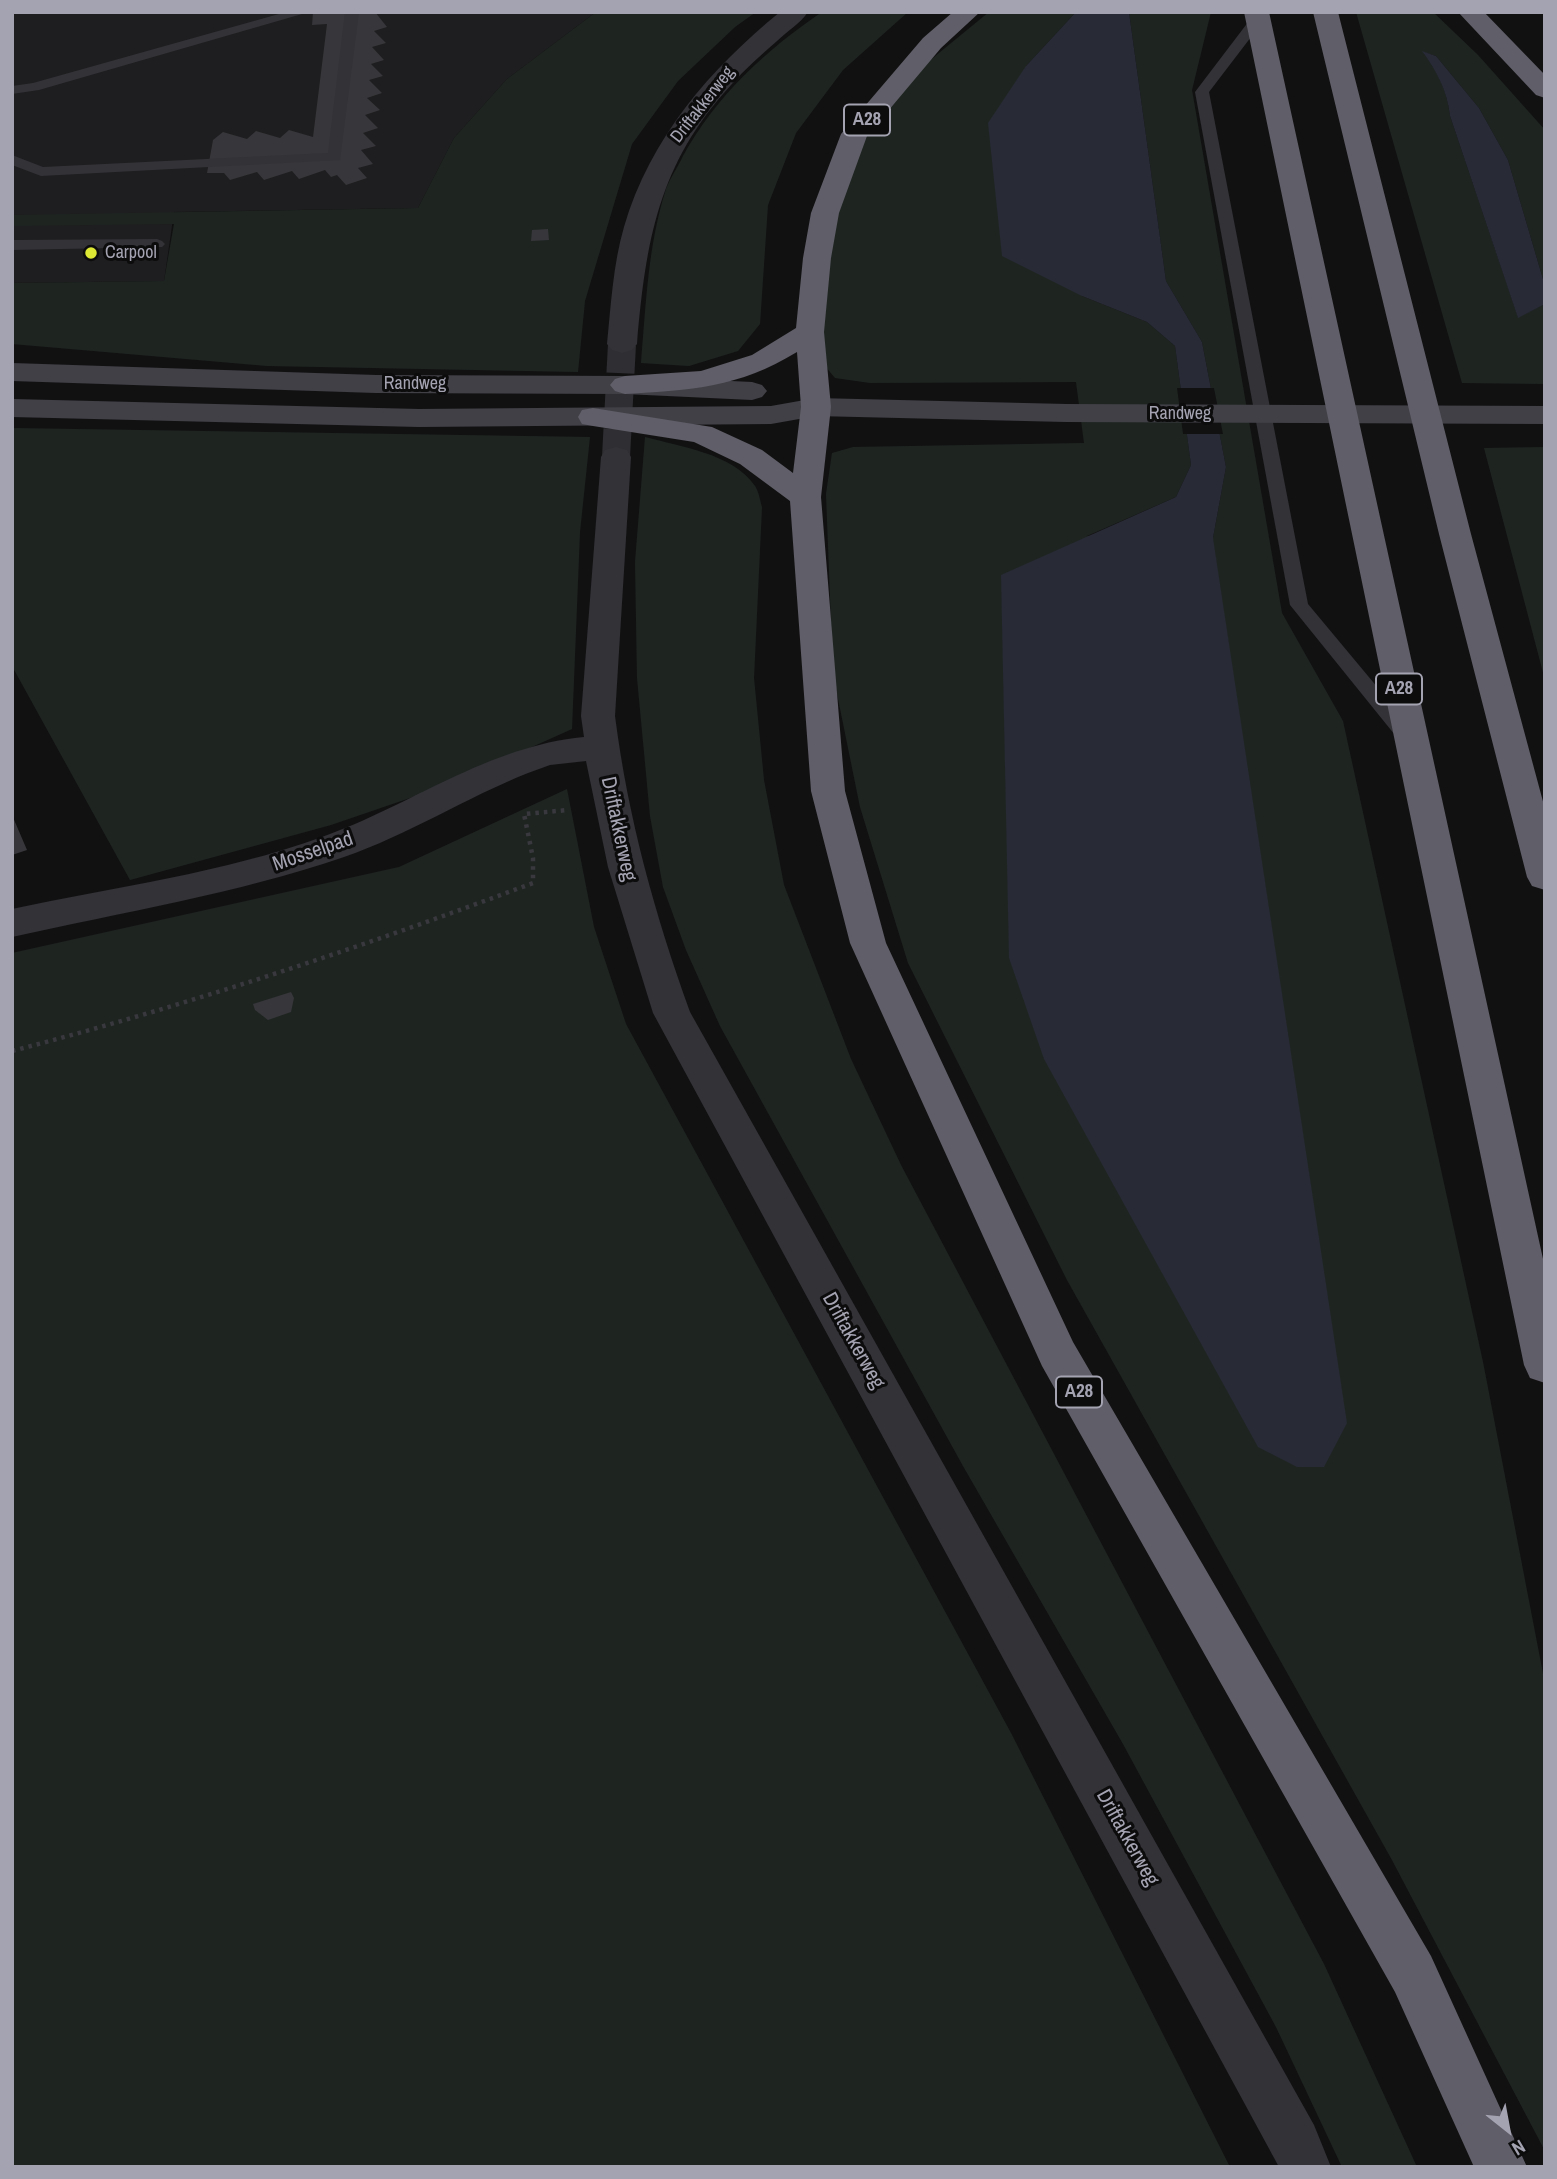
<!DOCTYPE html>
<html>
<head>
<meta charset="utf-8">
<style>
  body { margin:0 }
  #map { position:relative; width:1557px; height:2179px; overflow:hidden; background:#121112; font-family:"Archivo Narrow",sans-serif }
  canvas { display:block }
  .frame { position:absolute; inset:0; border:14px solid #a4a3b2; pointer-events:none }
  .north { position:absolute; left:1473px; top:2095px; width:70px; height:70px; -webkit-text-stroke:5px #0d0c0d; paint-order:stroke; rotate:149deg; font-size:19px; font-weight:700; line-height:28px; text-align:center; color:#a4a3b2 }
  .north::after { content:''; display:block; margin:auto; width:24px; height:32px; background:#a4a3b2; clip-path:polygon(50% 0,100% 100%,50% 72%,0 100%) }
</style>
</head>
<body>
<div id="map">
<canvas width="1557" height="2179"></canvas>
<div class="frame"></div>
<div class="north">N</div>
</div>
<script>
const g = document.querySelector('canvas').getContext('2d');
g.lineJoin = 'round';
function paint(path, color) { g.fillStyle = color; g.fill(path, 'evenodd'); }
function stroke(path, color, width, dash) { g.strokeStyle = color; g.lineWidth = width; g.lineCap = dash ? 'butt' : 'round'; g.setLineDash(dash || []); g.stroke(path); }
function drawText(font, color, halo, rows, align = 'center') {
  g.font = font + ' "Archivo Narrow",sans-serif'; g.lineWidth = 6; g.setLineDash([]); g.textBaseline = 'middle'; g.strokeStyle = halo; g.fillStyle = color; for (const [text, x, y, turn = 0] of rows) {
    g.save(); g.translate(x, y); g.rotate((+turn || 0) * Math.PI / 180); g.textAlign = isNaN(turn) ? turn : align; if (halo) g.strokeText(text, 0, 0); g.fillText(text, 0, 0); g.restore();
  }
}
const built = new Path2D(`
  M12 12H596L507 79 454 138 418 208 174 212 164 281 12 283Z`);
const green = new Path2D(`
  M596 12H756L735 27 678 81 632 144 585 301 578 372 267 366 12 344V283L164 281 174 224 12 226V215L418 208 454 138 507 79Z
  M822 12H908L843 70 796 133 768 205 760 324 738 351 689 366 641 363C646 305 648 245 666 189 670 178 678 167 683 156 716 96 766 50 822 12Z
  M989 12H1076L1026 66 1082 296 1147 322 1175 346 1191 465 1176 497 1087 536 1213 538 1226 467 1202 342 1166 281 1129 12H1211L1192 90 1282 613 1343 721 1483 1362 1545 1684V2151L1392 1860 1067 1280 908 963 860 807 833 674 826 494 832 453 853 447 1084 443 1076 382 870 383 835 378 820 360 829 236 867 134 928 62Z
  M1356 12H1433L1478 55 1545 130V286L1508 160 1479 108 1436 56 1423 52C1438 73 1447 90 1450 116L1518 317 1545 304V384L1462 383Z
  M12 428 590 437 580 532 572 729 445 786 331 825 130 880 12 666Z
  M645 437C681 447 732 453 755 486 759 492 760 501 762 507L754 678 764 780 784 885 851 1059 901 1165 1324 1964 1417 2167H1342L1276 2027 1123 1744 963 1466 720 1026 686 950 663 887 650 816 637 678 635 562Z
  M1545 447V680L1484 448Z
  M567 789 594 927 626 1024 1011 1733 1230 2167H12V953L399 867Z`);
const water = new Path2D(`
  M1076 12H1129L1166 281 1202 342 1226 467 1213 538 1347 1423 1324 1467H1297L1258 1447 1044 1059 1009 958 1001 575 1176 497 1191 465 1175 346 1147 322 1082 296 1002 256 988 123 1026 66Z
  M1422 51 1436 56 1479 108 1508 160 1545 286V304L1518 318 1450 116C1447 90 1437 72 1422 51Z`);
const pier = new Path2D(`
  M1177 388H1214L1223 434H1183Z`);
const building = new Path2D(`
  M313 12H375L387 27 374 31 386 43 372 47 384 60 371 64 383 76 369 80 382 93 367 98 380 110 365 115 378 128 363 133 376 146 361 150 373 164 358 168 367 178 346 185 337 175 331 177 325 170 299 179 292 171 264 180 257 172 230 180 224 173H207L213 140 223 132 247 139 256 131 280 138 289 130 313 137 327 24 312 25Z
  M548 229 549 240 531 241 532 230Z
  M12 815 27 850 12 855Z
  M291 992 294 998 291 1012 268 1020 255 1010 253 1004Z`);
const minorTunnel = new Path2D(`
  M616 457 622 344`);
const path = new Path2D(`
  M12 1051C189 1005 362 947 533 883V858L524 814 568 810`);
const service = new Path2D(`
  M286 12H309L39 90 12 94V86L33 83Z
  M345 12H359L340 160 41 176 12 165V155L43 167 328 153Z
  M1257 16 1264 20 1209 92 1308 604 1413 730 1415 735 1413 740H1399L1290 605 1195 92 1252 17Z
  M157 239 162 241 165 244 162 247 12 250V240Z`);
const minor = new Path2D(`
  M780 12H808C800 24 787 31 777 41 761 55 745 69 731 85 658 164 646 241 637 344L632 350 622 353 612 350 607 344C611 305 613 265 624 227 650 138 710 69 780 12Z
  M616 447 627 450 631 457 615 716C628 818 655 915 690 1012L1314 2125 1331 2167H1279L653 1013 608 867 586 761 550 765 528 773C465 798 408 835 344 857 236 894 123 912 12 937V909C115 887 223 873 322 837 410 806 488 746 584 737L581 716 601 457 605 450Z`);
const secondary = new Path2D(`
  M12 363 376 375 625 376 752 382 762 385 767 391 762 397 752 400 625 394 376 393 12 381Z
  M816 398 1066 404 1545 406V424L1066 422 816 416 771 424 419 427 12 417V399L419 409 771 406Z`);
const motorway = new Path2D(`
  M953 12H980L941 48 867 136 839 213 831 258 824 332 831 407 821 497 845 791 886 943 1073 1342 1431 1956 1527 2167H1474L1395 1992 1042 1366 850 943 811 791 790 501 740 464 694 442 593 426 582 424 578 417 582 410 593 408 712 427 762 450 793 473 801 407 797 352C738 388 691 390 625 394L615 391 610 385 615 379 625 376 701 371 752 355 796 328 803 258 811 213 841 134 923 38Z
  M1244 12H1269L1545 1268V1383L1530 1378 1524 1365Z
  M1313 12H1338L1471 534 1545 809V890L1532 886 1527 877 1439 534Z
  M1458 12H1484L1545 75V98L1536 95Z`);
const markers = [
  [91,253,7,"#dce834"]
];
const farStreetnames = [
  ["Driftakkerweg",703,105,-52],
  ["Randweg",415,384],
  ["Randweg",1180,414]
];
const farPoinames = [
  ["Carpool",105,253]
];
const shields = [
  [867,120,46],
  [1399,689,46],
  [1079,1392,46]
];
const shieldNames = [
  ["A28",867,120],
  ["A28",1399,689],
  ["A28",1079,1392]
];
const streetNames = [
  ["Driftakkerweg",618,829,78],
  ["Mosselpad",313,852,-19],
  ["Driftakkerweg",853,1341,61],
  ["Driftakkerweg",1127,1838,61]
];
paint(built, '#1e1d1f');
paint(green, '#1e2521');
paint(water, '#282a35');
paint(pier, '#121112');
paint(building, '#37363a');
stroke(minorTunnel, '#2f2e32', 28, [28, 14]);
stroke(path, '#39383e', 4.5, [3.5, 5]);
paint(service, '#333237');
paint(minor, '#333237');
paint(secondary, '#414047');
paint(motorway, '#605e68');
for (const [x, y, r, color] of markers) { const dot = new Path2D(); dot.arc(x, y, r, 0, 2 * Math.PI); g.fillStyle = color; g.fill(dot); stroke(dot, '#0d0c0d', 2.5); }
drawText('18px', '#a4a3b2', '#0d0c0d', farStreetnames);
drawText('18px', '#a4a3b2', '#0d0c0d', farPoinames, 'left');
for (const [x, y, w] of shields) { const box = new Path2D(); box.roundRect(x - w / 2, y - 15.5, w, 31, 5); g.fillStyle = '#0d0c0d'; g.fill(box); stroke(box, '#a4a3b2', 2); }
drawText('bold 19px', '#a4a3b2', null, shieldNames);
drawText('21px', '#a4a3b2', '#0d0c0d', streetNames);
</script>
</body>
</html>
